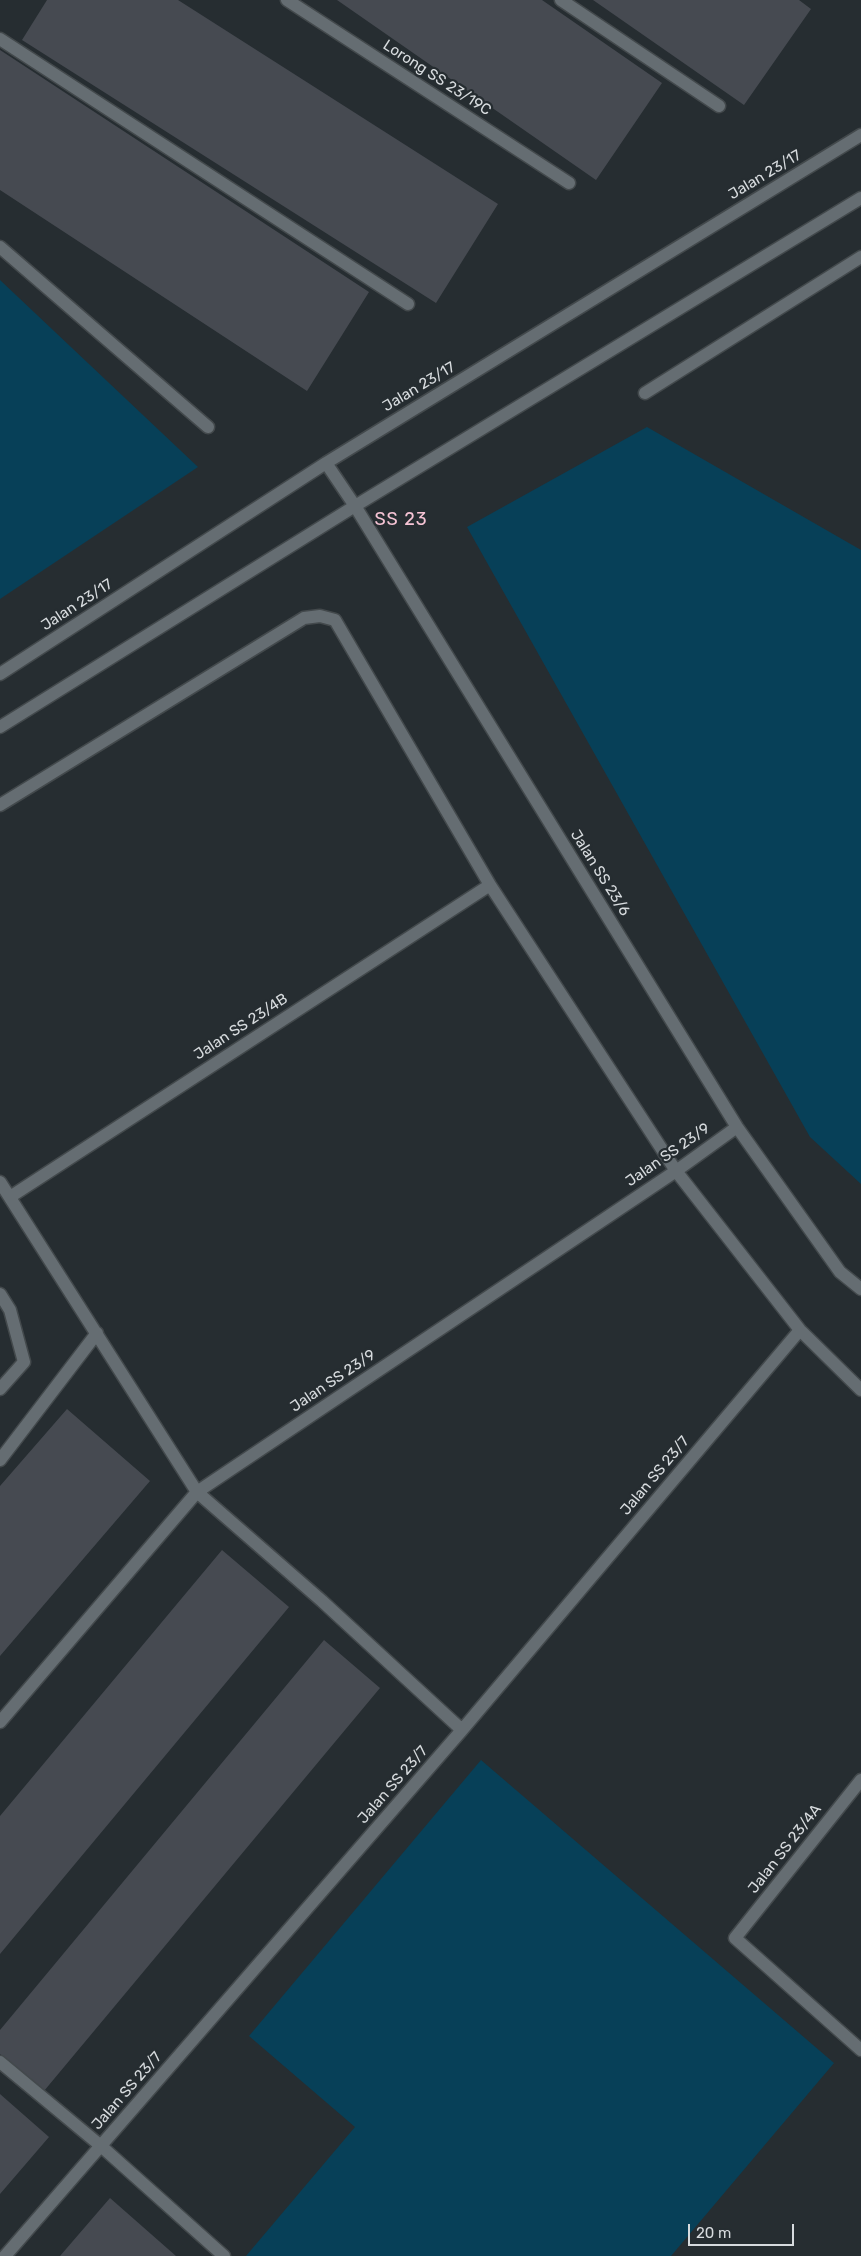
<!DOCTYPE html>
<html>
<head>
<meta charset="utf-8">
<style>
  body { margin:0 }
  #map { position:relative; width:861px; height:2256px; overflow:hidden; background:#262d31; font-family:Rubik,sans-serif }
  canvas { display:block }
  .scale { position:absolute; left:688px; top:2224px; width:106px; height:22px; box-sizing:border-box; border:2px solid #d7dbde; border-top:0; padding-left:6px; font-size:15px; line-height:18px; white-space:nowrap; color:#d7dbde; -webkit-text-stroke:4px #262d31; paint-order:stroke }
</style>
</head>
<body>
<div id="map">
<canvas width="861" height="2256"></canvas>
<div class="scale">20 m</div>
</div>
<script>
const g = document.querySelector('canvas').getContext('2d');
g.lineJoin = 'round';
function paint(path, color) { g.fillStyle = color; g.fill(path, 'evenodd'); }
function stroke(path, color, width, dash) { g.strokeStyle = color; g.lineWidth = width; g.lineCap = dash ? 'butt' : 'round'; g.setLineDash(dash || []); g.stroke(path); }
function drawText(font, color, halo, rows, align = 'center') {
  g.font = font + ' Rubik,sans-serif'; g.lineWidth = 4.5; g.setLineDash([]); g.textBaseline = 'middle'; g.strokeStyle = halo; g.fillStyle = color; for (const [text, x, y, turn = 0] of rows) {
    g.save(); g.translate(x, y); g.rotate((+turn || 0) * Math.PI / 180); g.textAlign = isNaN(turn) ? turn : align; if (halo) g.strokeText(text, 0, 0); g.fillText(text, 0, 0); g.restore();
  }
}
const green = new Path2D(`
  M0 280 198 467 0 599Z
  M647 427 861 550V1184L810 1137 467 527Z
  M481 1760 834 2063 671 2256H246L355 2127 249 2036Z`);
const building = new Path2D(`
  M47 0H178L498 204 436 303 22 40Z
  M337 0H542L662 83 596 180Z
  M593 0H799L811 9 744 105Z
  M0 50 369 292 307 391 0 190Z
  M67 1409 150 1481 0 1656V1486Z
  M222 1550 289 1607 0 1954V1816Z
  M324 1640 380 1688 44 2091 0 2054V2030Z
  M0 2094 49 2137 0 2194Z
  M110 2198 176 2256H60Z`);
const minor = new Path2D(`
  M287 0 569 183
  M561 0 719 106
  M0 39 408 304
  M0 247 208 427
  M645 393 861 257
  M326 463 355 506 737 1127 840 1272 861 1289
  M0 674 326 463 861 135
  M0 727 355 506 861 198
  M0 805 304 618 320 616 335 620 490 885 676 1171 800 1330 861 1390
  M0 1182 197 1492 322 1601 462 1730
  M10 1197 490 885
  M0 1294 10 1310 24 1362 0 1389
  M0 1460 97 1333
  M0 1722 197 1492 676 1171 737 1127
  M861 1780 735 1938 861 2050
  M0 2062 101 2146 224 2256
  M5 2256 462 1730 800 1330`);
const streetNames = [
  ["Lorong SS 23/19C",437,78,33],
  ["Jalan 23/17",765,175,-31],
  ["Jalan 23/17",419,387,-31],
  ["Jalan 23/17",77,605,-33],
  ["Jalan SS 23/6",600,873,58],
  ["Jalan SS 23/4B",241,1027,-33],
  ["Jalan SS 23/9",668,1155,-35],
  ["Jalan SS 23/9",333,1381,-34],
  ["Jalan SS 23/7",655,1476,-50],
  ["Jalan SS 23/7",393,1785,-49],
  ["Jalan SS 23/4A",785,1849,-52],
  ["Jalan SS 23/7",127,2091,-49]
];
const quarterNames = [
  ["SS 23",401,520]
];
paint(green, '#074058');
paint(building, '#464a51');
stroke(minor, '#43494c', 15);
stroke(minor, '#656d72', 12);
drawText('15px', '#d7dbde', '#262d31', streetNames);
g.letterSpacing = '1px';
drawText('18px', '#f6c4d5', '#262d31', quarterNames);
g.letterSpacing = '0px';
</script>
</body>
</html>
